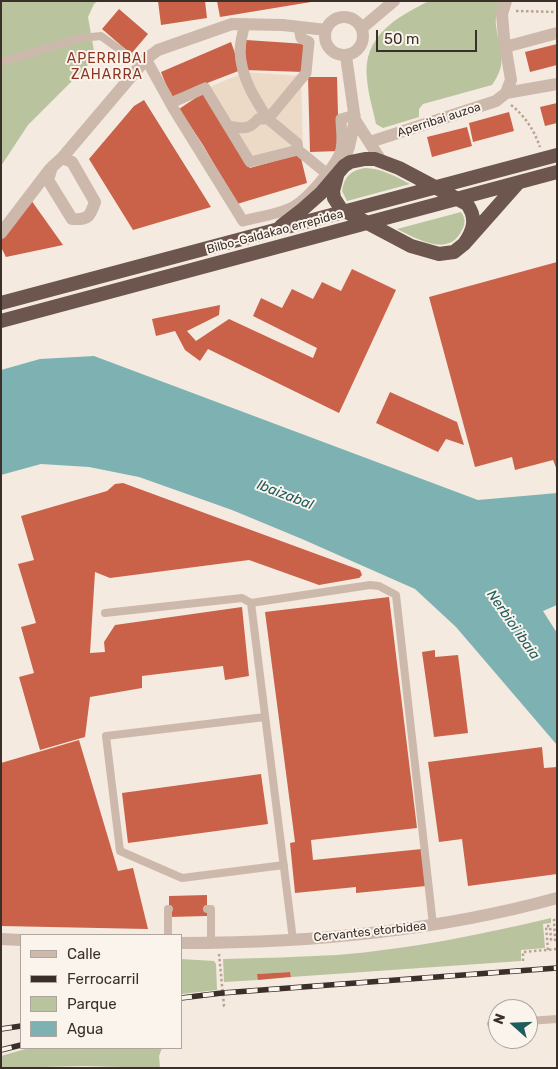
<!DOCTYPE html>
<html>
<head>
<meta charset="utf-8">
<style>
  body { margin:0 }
  #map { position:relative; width:558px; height:1069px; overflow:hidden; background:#f4eae0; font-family:Rubik,sans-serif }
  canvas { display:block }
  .frame { position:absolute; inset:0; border:2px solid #3b2f2a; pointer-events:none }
  .legend { position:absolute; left:20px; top:934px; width:162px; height:115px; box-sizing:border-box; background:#fbf4ed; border:1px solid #aea59f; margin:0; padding:6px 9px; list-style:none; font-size:15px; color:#3b2f2a }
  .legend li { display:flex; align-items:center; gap:10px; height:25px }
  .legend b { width:25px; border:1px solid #aea59f }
  .north { position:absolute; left:488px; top:999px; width:50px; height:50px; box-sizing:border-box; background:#fbf4ed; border:1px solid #aea59f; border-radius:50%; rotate:290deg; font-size:14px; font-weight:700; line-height:20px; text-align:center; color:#3b2f2a }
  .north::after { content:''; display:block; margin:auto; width:18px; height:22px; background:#1e5d5e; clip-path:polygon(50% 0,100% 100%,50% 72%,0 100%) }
  .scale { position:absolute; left:376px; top:30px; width:101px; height:22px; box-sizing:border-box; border:2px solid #3b2f2a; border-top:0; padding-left:6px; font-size:15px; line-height:18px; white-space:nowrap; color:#3b2f2a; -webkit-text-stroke:4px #fbf4ed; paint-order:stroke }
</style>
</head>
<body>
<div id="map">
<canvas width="558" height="1069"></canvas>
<div class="frame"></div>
<ul class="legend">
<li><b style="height:6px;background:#cdb9ab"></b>Calle</li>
<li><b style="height:6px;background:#3b2f2a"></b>Ferrocarril</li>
<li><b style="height:14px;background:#b9c49f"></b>Parque</li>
<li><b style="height:14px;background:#7eb2b2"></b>Agua</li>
</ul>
<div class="north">N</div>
<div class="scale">50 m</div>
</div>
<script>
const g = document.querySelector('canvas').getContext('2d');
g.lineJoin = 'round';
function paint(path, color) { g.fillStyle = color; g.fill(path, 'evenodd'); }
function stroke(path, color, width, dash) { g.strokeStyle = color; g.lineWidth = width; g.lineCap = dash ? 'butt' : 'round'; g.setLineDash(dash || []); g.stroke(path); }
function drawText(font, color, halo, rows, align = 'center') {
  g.font = font + ' Rubik,sans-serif'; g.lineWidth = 4; g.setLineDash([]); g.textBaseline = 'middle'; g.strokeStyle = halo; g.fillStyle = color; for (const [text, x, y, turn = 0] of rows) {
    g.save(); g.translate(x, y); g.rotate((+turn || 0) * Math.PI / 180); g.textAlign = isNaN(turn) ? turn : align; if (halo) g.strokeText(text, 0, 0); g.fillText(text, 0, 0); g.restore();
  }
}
const green = new Path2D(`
  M1 1H98L94 4 88 17 94 51 88 65 28 125 1 166Z
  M429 1H500C498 8 495 17 496 25 499 51 509 61 492 85L423 104 419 109V117L383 128 376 124C373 109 368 94 367 79 362 36 397 17 429 1Z
  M365 168C382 168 396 177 410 184L347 201 342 191C344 177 351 170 365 168Z
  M461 212C465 217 466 223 462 230 449 258 417 239 397 229Z
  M551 918V923L543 924 545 948 521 950V961L291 977 290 972 258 974V980L224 982 223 959C261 958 299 957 337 955 409 949 480 935 551 918Z
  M181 959 214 961 216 964 217 990 181 994Z
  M29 1048H162L159 1056 160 1068 83 1066 1 1068V1056Z`);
const plaza = new Path2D(`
  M245 72 301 76 303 151 250 163 205 89Z`);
const water = new Path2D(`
  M94 356 478 500 557 493V605L543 611 557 633V745L456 627 415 589 302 539 232 510 139 477 89 467 41 464 1 475V370L40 359Z`);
const building = new Path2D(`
  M158 1H205L207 18 161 25Z
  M217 1H311V2L220 17Z
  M119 9 148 34 131 54 102 29Z
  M246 40 306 44 304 72 244 70Z
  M231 42 241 70 171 97 161 72Z
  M557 44V65L530 72 525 52Z
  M308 77H337L339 151 310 152Z
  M203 93 250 168 300 154 307 183 237 204 203 145 179 109Z
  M144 100 211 207 133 230 89 159 134 106Z
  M557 103V123L545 126 540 107Z
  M509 112 514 131 473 142 469 123Z
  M467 127 472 146 432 157 427 137Z
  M31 200 63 245 6 257 1 247V237Z
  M557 262V470L553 460 515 470 512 457 475 467 429 297Z
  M352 269 396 290 339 413 208 349 200 361 185 350 175 331 156 336 152 319 220 305 219 315 187 331 196 341 229 319 313 358 317 348 253 316 261 298 282 308 292 289 313 299 322 282 341 291Z
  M390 392 457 422 464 445 446 439 438 452 376 423Z
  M123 483 360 570 362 575 359 578 319 585 249 560 110 578 95 572 90 653 105 652 104 642 115 625 242 607 249 676 225 680 223 666 142 676V688L90 697 85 737 40 750 19 677 34 673 21 627 36 623 18 564 34 560 21 516 107 491 115 484Z
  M389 597 417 828 311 840 313 860 422 849 426 886 356 893V887L295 893 290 843 295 842 265 612Z
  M435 650V657L458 655 468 733 434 737 422 652Z
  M79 740 118 871 133 868 148 929 1 926V763Z
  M542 747 544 768 557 767V874L468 886 462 839 439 842 428 762Z
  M261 774 268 824 128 843 122 793Z
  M207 895V916L169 917V896Z
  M290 972 291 977 258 980 257 974Z`);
const path = new Path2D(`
  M516 11 557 12
  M511 105C525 116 534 130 540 147
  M548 950 546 926H550L551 940H555L554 920H557
  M219 954 224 1006H226
  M523 961V952L557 949`);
const service = new Path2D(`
  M1 62 81 38 101 36 141 65
  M251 603 293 940
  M105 613 242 598 251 603 370 585 379 586 396 595 433 925
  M265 717 106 736 120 851 182 878 284 865
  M207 909H211V943
  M168 935V909H169
  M528 1021 557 1019
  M491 1024 498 1023`);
const pedestrian = new Path2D(`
  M146 59 173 108 243 221C258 217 274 215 288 209 304 204 333 169 340 153 344 143 341 129 341 119L355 115
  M171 103 205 88 250 162 298 150 326 173
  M228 126C243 128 248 131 258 119H268C254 98 241 77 240 51 240 42 243 32 245 24
  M298 150 297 143 268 119 306 73 309 42 301 38 299 27`);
const minor = new Path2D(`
  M325 36a19 19 0 1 1 38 0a19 19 0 1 1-38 0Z
  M362 28 394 1
  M505 47 557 33
  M506 93 557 84
  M355 120 382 162
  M370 142 496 101 506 93 511 80 504 38 502 14 506 1
  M62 158 146 59 158 50 232 24 283 25 326 30
  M62 158 72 162 95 202C90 217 88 220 72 219L48 180 52 167Z
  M340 170 349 147 355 120 346 56
  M1 233 50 169`);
const tertiary = new Path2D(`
  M1 939 21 940
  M181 943C308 943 434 932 557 898`);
const trunk = new Path2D(`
  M337 176 333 191 334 198 341 209 411 246 439 254 454 252 464 244 518 183
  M281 226 303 209 321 193 344 166 350 162 365 159H375L399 168 467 204C477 218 474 230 464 244
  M1 303 557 155
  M1 321 557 172`);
const rail = new Path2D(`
  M181 998 222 993 557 968
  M1 1029 21 1026
  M1 1050 21 1045`);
const streetNames = [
  ["Aperribai auzoa",439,120,-18],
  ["Bilbo-Galdakao errepidea",275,232,-15],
  ["Cervantes etorbidea",370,932,-6]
];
const neighbourhoodNames = [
  ["APERRIBAI",107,59],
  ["ZAHARRA",107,75]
];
const waterNames = [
  ["Ibaizabal",285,495,21],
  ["Nerbioi ibaia",513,625,55]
];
paint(green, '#b9c49f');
paint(plaza, '#ecdac7');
paint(water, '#7eb2b2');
paint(building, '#c96249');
stroke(path, '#b9a395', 2.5, [2.5, 2.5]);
stroke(service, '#cdb9ab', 8);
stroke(pedestrian, '#cdb9ab', 11);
stroke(minor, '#cdb9ab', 12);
stroke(tertiary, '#cdb9ab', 12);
stroke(trunk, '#6c564e', 14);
stroke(rail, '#3b2f2a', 5.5);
stroke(rail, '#fbf4ed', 4, [11]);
drawText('12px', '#3b2f2a', '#fbf4ed', streetNames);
g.letterSpacing = '1px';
drawText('14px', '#8d3521', '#fbf4ed', neighbourhoodNames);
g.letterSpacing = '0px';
drawText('italic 14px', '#1e5d5e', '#fbf4ed', waterNames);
</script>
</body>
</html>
